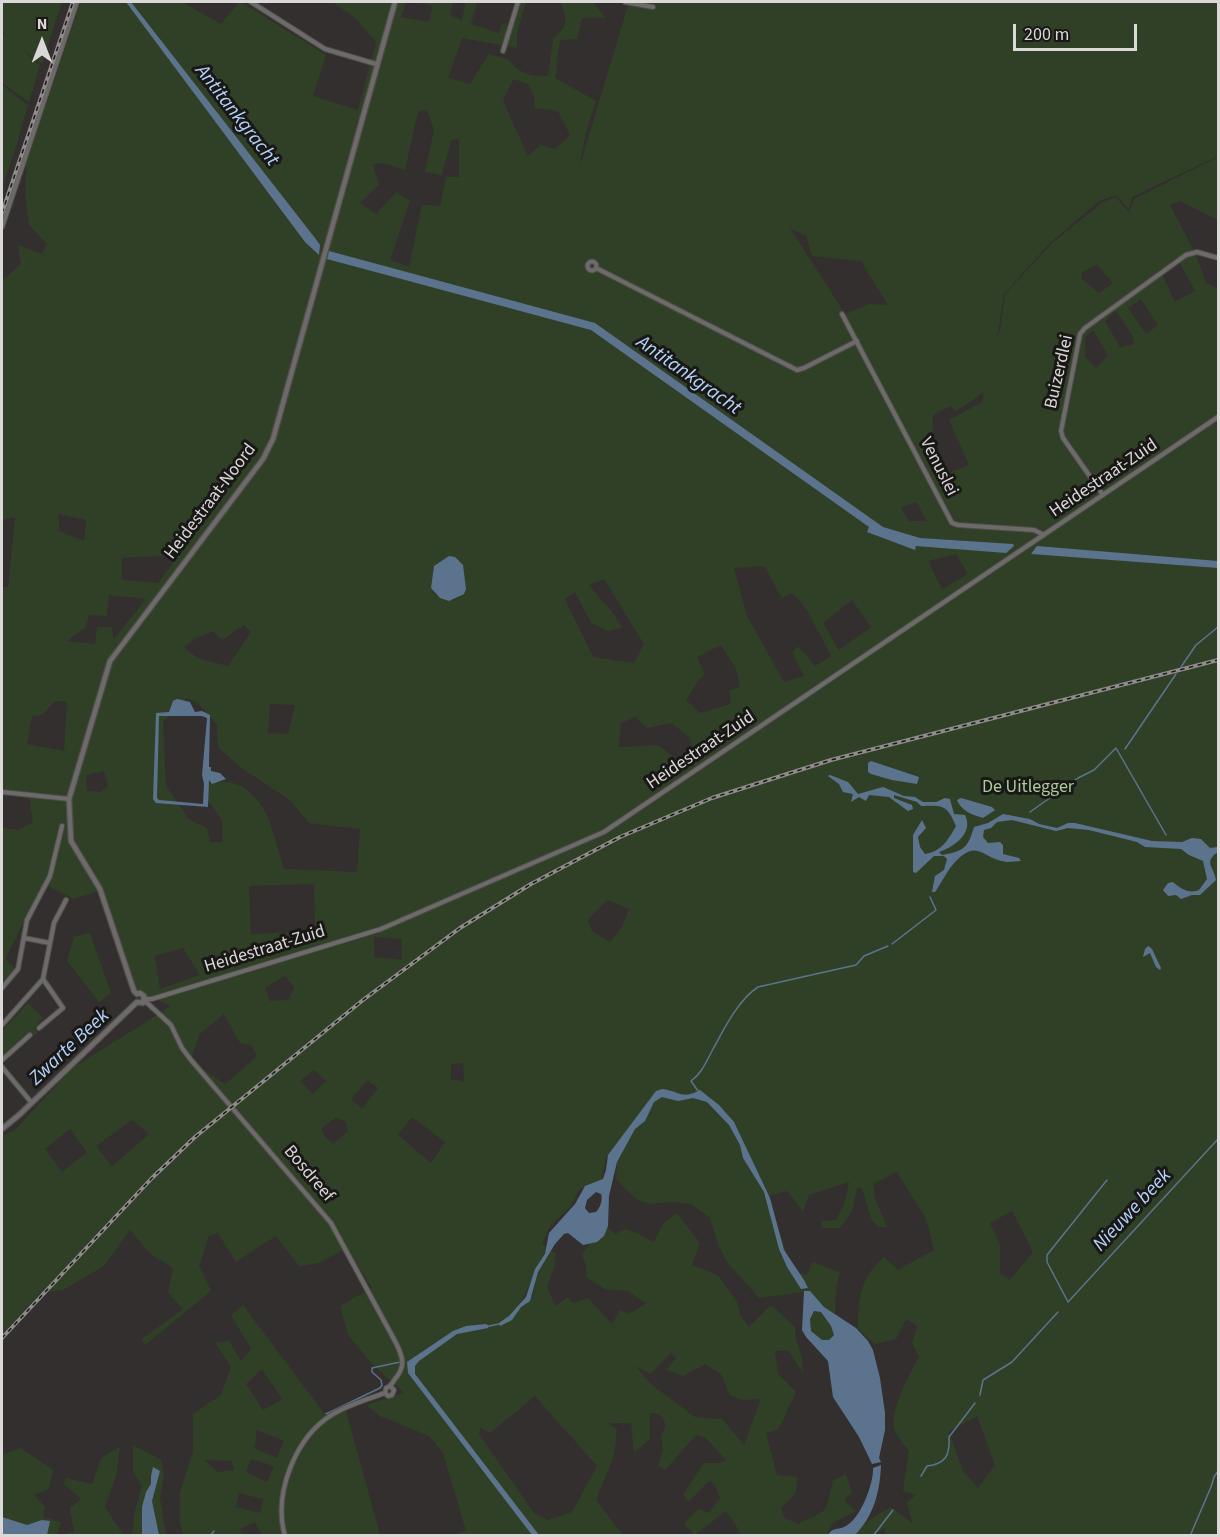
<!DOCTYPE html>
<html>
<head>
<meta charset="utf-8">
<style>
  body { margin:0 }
  #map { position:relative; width:1220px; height:1537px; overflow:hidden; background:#322f2e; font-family:"Source Sans 3",sans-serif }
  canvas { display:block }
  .frame { position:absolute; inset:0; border:3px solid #dbd9d8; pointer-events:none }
  .north { position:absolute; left:12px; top:12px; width:60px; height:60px; -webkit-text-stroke:4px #191817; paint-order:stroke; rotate:0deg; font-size:16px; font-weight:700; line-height:24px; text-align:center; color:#dbd9d8 }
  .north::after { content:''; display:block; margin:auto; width:21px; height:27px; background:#dbd9d8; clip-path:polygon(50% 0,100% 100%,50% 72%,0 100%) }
  .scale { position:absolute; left:1013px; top:24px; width:124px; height:27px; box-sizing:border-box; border:3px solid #dbd9d8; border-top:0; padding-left:8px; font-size:18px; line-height:21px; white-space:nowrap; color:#dbd9d8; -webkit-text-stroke:4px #191817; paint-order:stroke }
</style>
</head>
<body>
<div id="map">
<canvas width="1220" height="1537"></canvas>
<div class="frame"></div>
<div class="north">N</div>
<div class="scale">200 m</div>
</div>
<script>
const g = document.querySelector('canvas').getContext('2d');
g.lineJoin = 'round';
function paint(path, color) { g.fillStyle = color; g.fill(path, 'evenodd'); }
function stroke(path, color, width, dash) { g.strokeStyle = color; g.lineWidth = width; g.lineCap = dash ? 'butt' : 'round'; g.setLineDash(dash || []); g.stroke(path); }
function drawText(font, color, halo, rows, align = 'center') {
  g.font = font + ' "Source Sans 3",sans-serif'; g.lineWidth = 6; g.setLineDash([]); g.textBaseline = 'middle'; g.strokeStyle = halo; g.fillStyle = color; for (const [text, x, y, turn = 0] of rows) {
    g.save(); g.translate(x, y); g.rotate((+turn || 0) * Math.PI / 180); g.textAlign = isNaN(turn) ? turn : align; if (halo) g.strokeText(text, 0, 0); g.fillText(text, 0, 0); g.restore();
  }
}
const green = new Path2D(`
  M2 2H62L42 64 17 45 40 65 29 102 2 83V33L9 38 2 31Z
  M81 2H182L221 24 239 2H241L326 55 313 96 358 110 376 42 353 16 332 2H406L401 17 429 22 433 6 418 2H453L450 15 462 20 466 2H477L471 24 499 33 502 23 508 25 515 2H526L517 33V48L462 38 448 78 470 84 489 54 509 60C518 73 532 77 548 76L553 39C568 26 568 18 560 2H593L606 18H582L577 39 560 40 555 78 596 101 586 132 579 169 629 2H1218V156L1132 197 1129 210 1116 195 1099 201 1049 244 1004 294 997 339 1000 330 1005 294 1051 244 1103 202 1116 197 1129 213 1134 199 1218 157V220L1180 201 1170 205 1196 255 1206 283 1218 289V1535L886 1536 884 1528 875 1535H855C864 1522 877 1514 891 1507L913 1524 907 1502 916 1495 903 1491 909 1451C905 1445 898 1438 895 1432 887 1413 910 1374 919 1357L912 1343 917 1326 906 1319 896 1339 875 1344 858 1329C858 1299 860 1277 884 1257L898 1270 934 1250 927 1221 897 1172 873 1184 875 1198 887 1227H878L871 1219 862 1188 857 1187 852 1212 840 1228H822L821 1221 836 1220 844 1205 849 1182 809 1195 803 1211 787 1191 767 1196 787 1254 796 1272 807 1275 812 1262 840 1272 836 1288 835 1315 824 1307 810 1291 759 1298 727 1262 718 1244 710 1218 691 1204 672 1202 649 1204 634 1198 616 1179 618 1151 606 1157 601 1182 580 1189 569 1208 550 1226 542 1244 556 1254 554 1268 547 1286 555 1306 568 1297 573 1303 588 1298 612 1324 620 1310 629 1314 646 1304 628 1291 605 1289 587 1278 586 1266 582 1255 591 1242 608 1228 615 1234 625 1229 637 1233 654 1242 663 1224 677 1213 700 1243 692 1265 718 1275 737 1302 741 1316 749 1327 771 1305 795 1327C795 1345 804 1355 803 1373L788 1350 775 1351 778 1374 796 1392 778 1430 766 1433 777 1475 797 1477 796 1493 781 1508 785 1518 798 1524C831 1509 825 1514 833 1480L846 1474 852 1493 844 1500 856 1511 833 1523 826 1535H739L740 1532 726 1511 695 1535 684 1524 698 1509 709 1513 720 1498 715 1486 710 1480 688 1502 683 1494 704 1463H719L726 1460 706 1438 696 1435 665 1470 658 1466 663 1451 661 1436 666 1425 660 1414 650 1413V1439L634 1453 631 1423H609L617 1430 614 1456 596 1500 623 1535H452L466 1531 443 1453 429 1436 380 1416 366 1405 404 1393 372 1364 348 1335 340 1306 372 1288 347 1248 319 1263 299 1266 276 1236 236 1262 218 1233 209 1236 199 1266 211 1291 145 1345 142 1339 183 1309 168 1293 173 1268 150 1254 130 1230 104 1266 63 1290 40 1293 2 1334V1136L15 1130 71 1069 171 1006 138 991 103 890 90 869 99 891 74 899 48 886 54 870H50L5 959 16 969 2 983V828L18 830 33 822 29 798 2 795V587H8L15 518 2 519V278L4 279 21 264 18 245 42 254 47 244 29 225 26 201V164ZM513 79 528 84 534 97 535 108 558 111 570 135 555 149 540 145 528 156 503 101ZM427 110 434 130 425 172 442 175 451 140 459 139V177H446L440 206 422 205 409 267 390 260 410 201 396 192 376 214 360 203 379 185 373 164 383 163 405 170 418 111ZM790 228 806 236 812 256 861 261 888 305 869 304 845 314ZM1180 263 1195 291 1175 302 1160 270ZM1097 265 1113 283 1099 293 1082 279V272ZM1141 299 1158 325 1146 334 1128 308ZM1116 311 1132 335 1134 344 1120 347 1105 321ZM1093 330 1108 355 1096 368 1085 357V337ZM984 392 982 402 949 420 969 465 939 477 932 469 933 415 951 406 955 412ZM916 502 927 521H909L901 508ZM58 514 86 520 84 541 60 531ZM956 554 968 574 942 589 928 561ZM179 555 158 583 122 580V558ZM455 557C467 569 464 581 460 596L453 600 436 595 431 588 434 566ZM764 566 782 598 793 593 808 612 831 656 815 666 798 646 792 653 804 676 784 682 747 616 734 568ZM604 579 644 644 634 663 593 657 565 599 575 592 591 623 608 631 622 628C615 612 600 600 589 585ZM109 595 146 599 113 640 112 627H97L95 644 67 641 86 627 89 615 107 616ZM852 600 871 627 839 650 823 623ZM244 625 251 632 228 666 197 658 184 647 194 639 213 631 222 640ZM721 645 736 669 740 687 729 691 731 704 700 713 686 700 698 681 705 674 697 657ZM187 698 199 704 217 725 218 747 240 767 290 800 309 823 360 829 357 872 284 869C273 837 270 795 233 783 226 781 216 782 209 781L206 798 222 820V842H210L207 828 189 819 166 786 163 722ZM55 701 67 702 64 751 27 744 32 716 42 715ZM270 704 295 705 288 734 268 733ZM635 717 647 728 671 723 689 737 693 749 678 760 658 745 619 747 621 723ZM104 771 108 787 100 792 87 791 86 775ZM314 884 315 932 251 934 249 886ZM607 900 629 909 622 927 610 942 592 931 588 920ZM374 937 402 939V960L374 957ZM183 948 200 975 160 989 155 956ZM285 976 294 987 288 1000 270 1001 265 988ZM224 1014 240 1043 251 1045 257 1056 225 1084 204 1070 192 1056 200 1034ZM463 1063 464 1082 451 1079V1064ZM314 1070 326 1081 313 1094 300 1081ZM367 1080 378 1088 362 1109 351 1099ZM336 1117 346 1122 348 1131 333 1144 325 1137 321 1129ZM412 1117 445 1142 431 1163 398 1135ZM132 1120 149 1134 112 1166 96 1146ZM70 1129 87 1152 62 1172 45 1149ZM1012 1211 1033 1252 1010 1280 1000 1274V1244L990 1223ZM532 1280 536 1281 533 1294 525 1305 520 1304ZM671 1353 676 1358 666 1370 683 1376 705 1364 721 1374 730 1395 743 1400 761 1399 744 1445 722 1419 695 1417 651 1384 635 1366 650 1374ZM535 1396 597 1466 572 1512 548 1520 534 1513 479 1434 480 1428 490 1433ZM977 1416 995 1465 978 1488 963 1471 949 1432Z
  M2 85 28 105 15 150 2 188Z
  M90 933 111 993 99 1002 67 961 74 937Z
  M28 1003 43 1018 34 1028 38 1033 35 1036 31 1031 2 1056V1031Z
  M243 1305 326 1416 346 1411 380 1535H262L255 1522 239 1529 242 1535H183L180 1522V1492L193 1452V1414L221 1395 231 1366 215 1343 229 1341 241 1361 251 1349 231 1315ZM262 1369 282 1399 263 1410 246 1384ZM257 1430 284 1441 277 1458 254 1448ZM251 1459 274 1466 267 1482 246 1472ZM205 1460 232 1461 234 1470 217 1472ZM239 1493 263 1499 260 1513 236 1507Z
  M814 1311 821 1312 831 1326 834 1335 829 1340H822L811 1331 810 1319Z
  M133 1445 161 1460 164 1475 160 1498 166 1535 132 1536 135 1511 142 1486 133 1472Z
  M120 1447 116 1476 105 1507 123 1535H63L74 1532 70 1508 81 1499 64 1484 66 1478 92 1484 101 1458Z
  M21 1448 53 1470 49 1489 34 1495 45 1507 43 1517 61 1522 57 1535 2 1536V1458L4 1454Z`);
const water = new Path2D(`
  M126 2H131L315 238 320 245 319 255 305 242Z
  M329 251 595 323 883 527 920 538 1013 544 1014 546 1006 553 916 546 915 550 867 532 869 527 591 330 327 259Z
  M1037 546 1218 561V568L1031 554Z
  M449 556 455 557 463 565 466 589 464 594 449 601 440 598 431 588 434 566Z
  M177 699 190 702 195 712 202 711 210 715 209 767H211V771L220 773 226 779 212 784 209 780 208 807 156 803 153 799 156 713 169 712 173 701ZM159 716H202L207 718 202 775 204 784 203 804 159 800 157 798Z
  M871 761 919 777 917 784 892 780 871 774 868 772V763Z
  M830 775 848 782 858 794 883 787 904 796 915 797 923 802H936L945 798 950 799 954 814 965 815C974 833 954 847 939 852L942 855C965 851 968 847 974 827L988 823 1003 814 1030 819 1039 824 1057 828 1068 823H1075L1152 841 1182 842 1192 838 1201 839 1210 848 1218 847V852C1203 862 1214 867 1216 880L1200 895H1192L1181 899 1176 895 1168 896 1163 890 1168 883 1173 882C1181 889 1189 894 1199 890L1207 879 1203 861 1189 855 1181 849 1145 847 1137 842 1089 830 1068 828 1056 831 1012 820 997 822 991 828 984 830 983 837 988 843 1000 842 1003 845V854L1019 858 1021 861C1017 861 1011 862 1007 862 983 860 979 838 956 861 948 869 942 882 935 892H932L935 876 944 870 947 859 944 856H934L916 873 913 872V835L922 820 926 828 918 837 920 847 925 854C941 852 949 839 956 826 947 805 944 805 921 806L917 802 894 795V798L912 805 913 809 908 811 889 797 869 795 866 801 859 797 851 802 853 794 843 792 839 784 828 776Z
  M961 798 992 807 995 810 983 818C973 815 961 811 957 800Z
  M1148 946 1152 949 1161 968 1160 970 1156 967 1150 953 1143 957 1145 949Z
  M662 1089C679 1091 682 1100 700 1090L719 1105 734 1122 770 1198 784 1250 804 1280 808 1288 801 1289 787 1267 779 1249 764 1192 743 1158 740 1145 729 1125 707 1102 693 1098 678 1101 662 1097 654 1102 645 1121 635 1129 617 1162 609 1196 608 1226 604 1236 597 1242 583 1245 568 1233 564 1234 555 1244 538 1272 530 1301 521 1307 512 1320 500 1326 499 1323 509 1316 526 1297 535 1269 545 1254 549 1233 575 1204 585 1186 603 1179 606 1170 608 1155 656 1091ZM596 1192 601 1194C603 1200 600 1208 596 1212L589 1213 585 1208 587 1200Z
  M804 1291H810L824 1307 856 1328 868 1341 873 1350 880 1378 885 1413V1430L879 1458 881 1462 872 1464 859 1437 833 1397 828 1361 806 1337 802 1330ZM814 1311 821 1312 831 1326 834 1335 829 1340H822L811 1331 810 1319Z
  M486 1324 489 1326 488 1328 457 1334 419 1361 415 1366V1374L539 1535H532L408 1373 407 1362 453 1331 466 1326Z
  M881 1465C880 1491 874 1516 855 1535H828C833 1527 837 1530 844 1527 860 1521 874 1483 873 1468Z
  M153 1467 160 1471 152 1501 159 1535H142V1507L146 1492 151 1484V1476Z
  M2 1517 27 1525 42 1520 50 1521 47 1535H2Z`);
const stream = new Path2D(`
  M1181 667 1196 645 1218 627
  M1125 749 1176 674
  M1030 812 1078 778 1094 770 1116 748 1166 835
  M892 944 936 910 930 897
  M698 1091 691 1081C702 1073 706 1062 712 1051 724 1029 738 1000 758 987L856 965 864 956 888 946
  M1107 1180 1047 1255V1262L1068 1302 1218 1139
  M489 1326 499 1324
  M980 1395 983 1380 1012 1362 1058 1312
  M326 1414 380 1388 382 1385 381 1380 372 1372V1368L400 1362
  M921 1476 927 1466C946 1464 950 1455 949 1437L975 1403
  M210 1536 214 1531
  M873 1536 893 1510
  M1190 1536 1211 1487 1214 1477 1218 1471`);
const minor = new Path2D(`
  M251 2 325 49 376 64
  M625 2 653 7
  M503 51 518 2
  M2 227 77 2
  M587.5 266a4.5 4.5 0 1 1 9 0a4.5 4.5 0 1 1-9 0Z
  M596 268 797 370 804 368 857 341
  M842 314 952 523 958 525 1034 530 1044 535
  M1103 495 1063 438 1061 431 1080 334 1085 328 1186 255 1197 252 1218 258
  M2 792 69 799
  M24 938 50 943
  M2 988 18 969 27 920 50 876 62 826
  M145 999H152L381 929 604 832 1218 417
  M144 1000 171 1025 182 1048 191 1060 331 1223 396 1343C403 1357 406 1366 395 1379 391 1384 392 1386 386 1388L385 1393C368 1399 348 1405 333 1414 295 1437 273 1494 285 1536
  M2 1025 43 979 54 923 66 900
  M39 1028 63 1008 43 979
  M2 1060 30 1035
  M2 1067 31 1102
  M385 1393 388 1396 392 1395 394 1390 391 1387`);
const tertiary = new Path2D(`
  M137 994 134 991 100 889 71 841 69 799 110 661 263 459 273 439 395 2
  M2 1129 19 1115 137 1002 143 1003 144 996 140 993 137 994`);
const rail = new Path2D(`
  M2 213 73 2
  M2 1338 152 1178 195 1137 363 1000 460 928 531 884 620 837 712 798 831 760 1218 660`);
const streetNames = [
  ["Buizerdlei",1060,372,-77],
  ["Venuslei",938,467,63],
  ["Heidestraat-Zuid",1104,479,-34],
  ["Heidestraat-Noord",211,502,-53],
  ["Heidestraat-Zuid",701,751,-34],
  ["Heidestraat-Zuid",265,950,-17],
  ["Bosdreef",308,1174,50]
];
const parkNames = [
  ["De Uitlegger",1028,788]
];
const waterNames = [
  ["Antitankgracht",236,116,52],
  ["Antitankgracht",688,376,35],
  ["Zwarte Beek",70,1048,-43],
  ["Nieuwe beek",1133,1211,-47]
];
paint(green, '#304027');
paint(water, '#5c738e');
stroke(stream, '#5c738e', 1.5);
stroke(minor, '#504d4c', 6);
stroke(tertiary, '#504d4c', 7);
stroke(minor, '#6d6b69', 4);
stroke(tertiary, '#6d6b69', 4.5);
stroke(rail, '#8e8b8a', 4);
stroke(rail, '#191817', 1.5, [4.5]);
drawText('18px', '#dbd9d8', '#191817', streetNames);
drawText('18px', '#aacd99', '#191817', parkNames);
drawText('italic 20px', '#b3d4fa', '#191817', waterNames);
</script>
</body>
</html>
